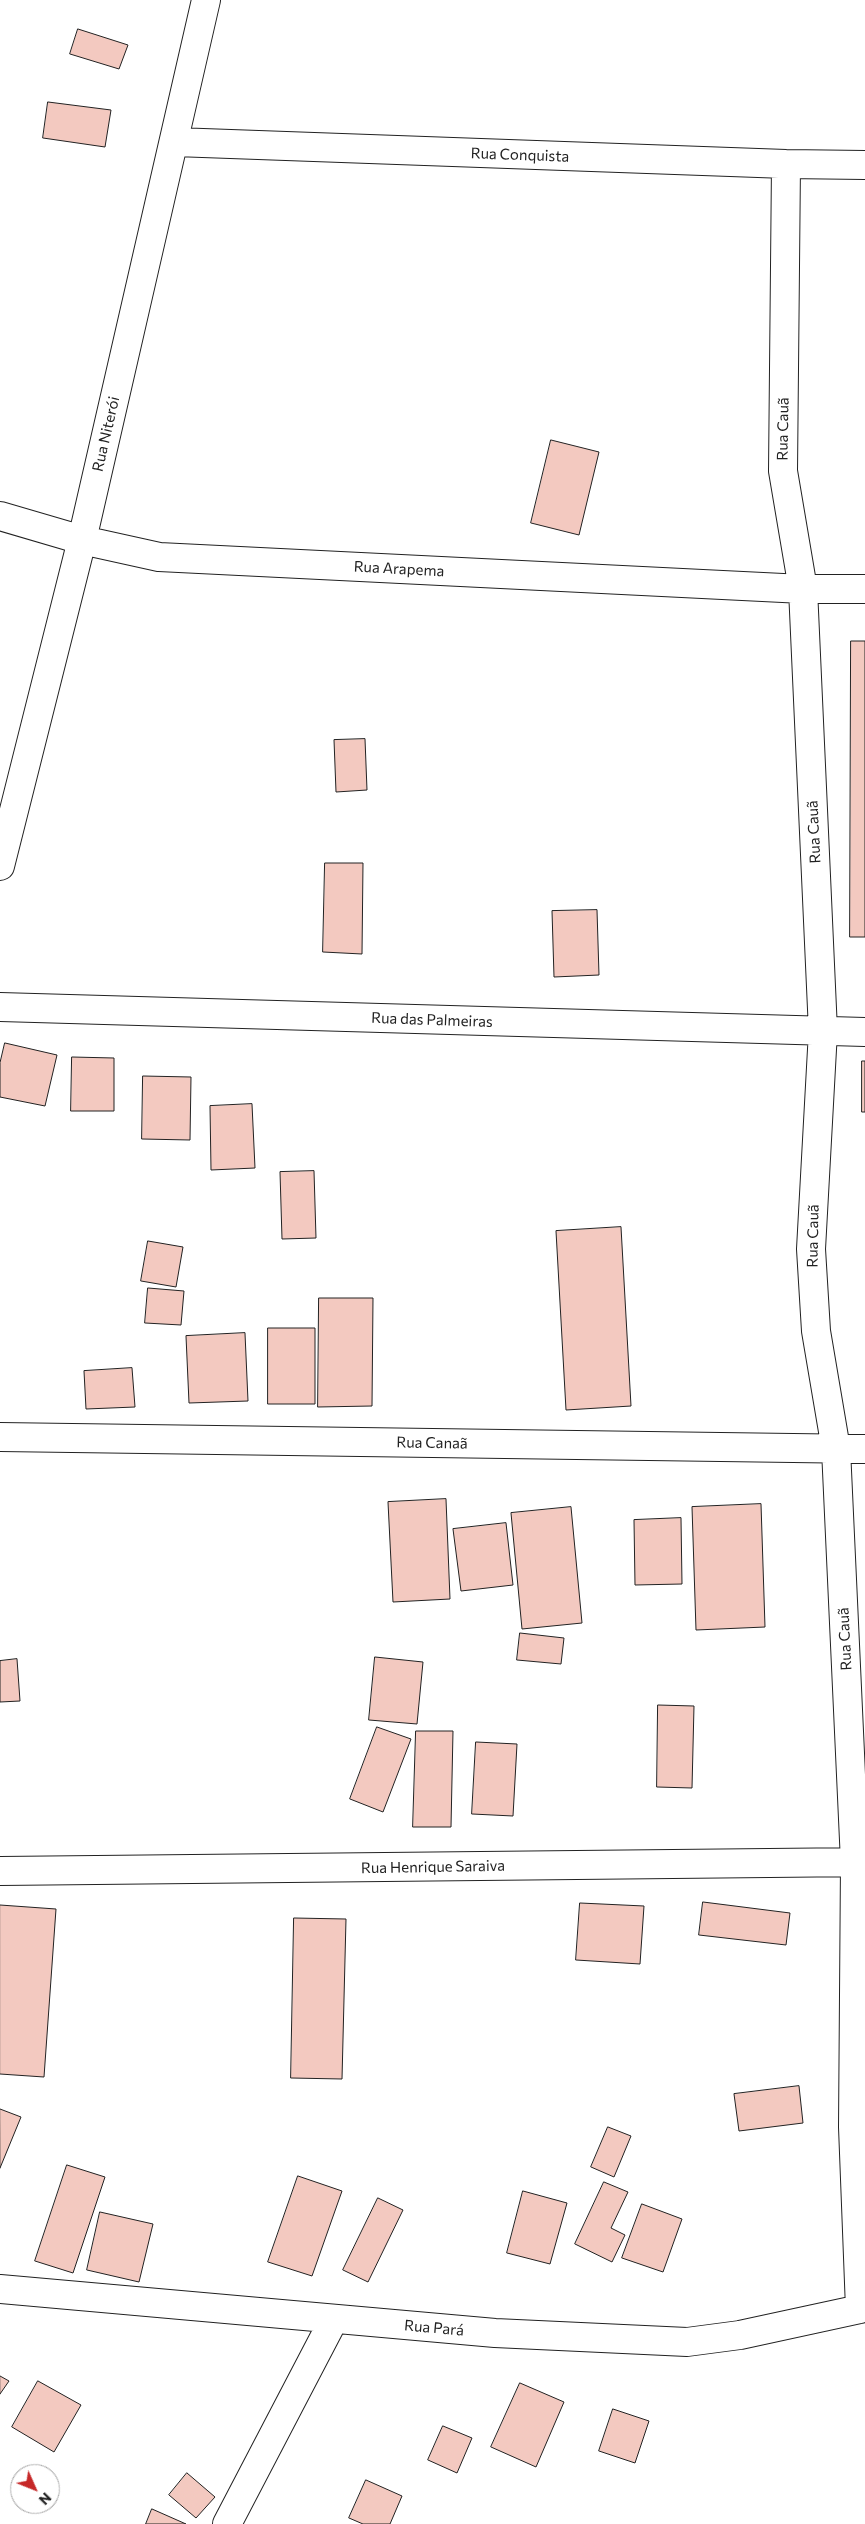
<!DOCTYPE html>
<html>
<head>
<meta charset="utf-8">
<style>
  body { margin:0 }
  #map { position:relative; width:865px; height:2524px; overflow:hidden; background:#fff; font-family:Commissioner,sans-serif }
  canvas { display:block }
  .north { position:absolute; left:10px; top:2464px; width:50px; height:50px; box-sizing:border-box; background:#fff; border:1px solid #a7a7a7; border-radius:50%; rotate:134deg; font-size:14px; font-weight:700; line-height:20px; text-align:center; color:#222 }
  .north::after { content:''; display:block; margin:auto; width:18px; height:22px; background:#c62828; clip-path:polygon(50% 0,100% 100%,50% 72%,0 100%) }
</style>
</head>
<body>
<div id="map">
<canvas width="865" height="2524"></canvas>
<div class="north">N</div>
</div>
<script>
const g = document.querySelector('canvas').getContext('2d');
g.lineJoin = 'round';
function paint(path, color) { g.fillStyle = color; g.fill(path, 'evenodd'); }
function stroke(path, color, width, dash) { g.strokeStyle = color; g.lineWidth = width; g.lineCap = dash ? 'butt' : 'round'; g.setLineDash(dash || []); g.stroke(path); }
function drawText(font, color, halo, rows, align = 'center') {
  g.font = font + ' Commissioner,sans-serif'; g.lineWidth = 4; g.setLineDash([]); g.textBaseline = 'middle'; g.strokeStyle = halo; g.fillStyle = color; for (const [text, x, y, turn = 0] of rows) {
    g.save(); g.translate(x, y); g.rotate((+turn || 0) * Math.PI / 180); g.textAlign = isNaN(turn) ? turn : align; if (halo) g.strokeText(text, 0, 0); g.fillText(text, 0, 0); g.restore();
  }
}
const building = new Path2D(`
  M78 29 128 45 119 69 70 54Z
  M48 102 111 110 105 147 43 138Z
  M551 440 599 452 579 535 531 523Z
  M851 641H865V937H850Z
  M365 739 367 790 336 792 334 740Z
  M325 863H363L362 954 323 952Z
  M597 910 599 975 554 977 552 911Z
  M5 1043 57 1055 45 1106 0 1097V1063Z
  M72 1057 114 1058V1111H71Z
  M862 1061H865V1112H862Z
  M143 1076 191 1077 190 1140 142 1139Z
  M252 1104 255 1168 211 1170 210 1106Z
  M314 1171 316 1238 282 1239 280 1172Z
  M621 1227 631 1406 566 1410 556 1231Z
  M148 1241 183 1247 176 1287 141 1281Z
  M148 1288 184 1291 181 1325 145 1323Z
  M319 1298H373L372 1406 318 1407Z
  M268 1328H315V1404H268Z
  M245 1333 248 1401 189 1403 186 1336Z
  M132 1368 135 1407 86 1409 84 1371Z
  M446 1499 450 1599 393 1602 388 1502Z
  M761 1504 765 1627 696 1630 692 1507Z
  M571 1507 582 1623 522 1629 511 1513Z
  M681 1518 682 1584 635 1585 634 1520Z
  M506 1523 513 1585 461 1591 453 1529Z
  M520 1633 564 1638 561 1664 517 1660Z
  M375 1657 423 1662 417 1724 369 1720Z
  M17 1659 20 1701 0 1702V1661Z
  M658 1705 694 1706 692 1788 657 1787Z
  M377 1727 411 1739 383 1812 350 1799Z
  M416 1731H453L451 1827H413Z
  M476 1742 517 1744 513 1816 472 1814Z
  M703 1902 790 1913 786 1945 699 1935Z
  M580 1903 644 1906 640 1964 576 1960Z
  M0 1905 56 1909 44 2077 0 2074Z
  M294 1918 346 1919 342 2079 291 2078Z
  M799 2086 803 2123 739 2131 734 2094Z
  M0 2109 21 2117 0 2168Z
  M608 2127 631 2136 614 2177 591 2167Z
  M67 2165 105 2177 73 2273 35 2261Z
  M298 2176 342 2191 312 2276 268 2262Z
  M604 2182 628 2192 611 2228 625 2235 612 2262 575 2244Z
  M523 2191 567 2203 550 2264 507 2253Z
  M378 2198 403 2210 368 2282 343 2270Z
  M642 2204 682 2219 663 2272 622 2258Z
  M100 2212 153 2224 139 2282 87 2270Z
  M0 2376 9 2381 0 2394Z
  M38 2381 81 2405 54 2452 12 2427Z
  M520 2383 564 2402 536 2467 491 2447Z
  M613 2409 649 2421 635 2463 599 2451Z
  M443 2426 472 2438 457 2473 428 2460Z
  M187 2473 215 2497 196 2518 169 2495Z
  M366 2480 402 2496 390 2524H363L349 2518Z
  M152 2509 186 2524H146Z`);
const minor = new Path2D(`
  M175 142 786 164 865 165
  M786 164 783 471 803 589 823 1031 811 1249 816 1331 836 1449 855 1862 853 2127 860 2309
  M0 516 82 540 159 557 803 589H865
  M0 866 82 540 206 0
  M0 1007 865 1032
  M0 1437 865 1449
  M0 1871 865 1862
  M0 2289 495 2333 687 2342 740 2335 865 2308
  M227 2524 334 2319`);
const streetNames = [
  ["Rua Conquista",520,155,2],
  ["Rua Cauã",783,429,-89],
  ["Rua Niterói",106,434,-77],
  ["Rua Arapema",399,569,3],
  ["Rua Cauã",814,832,-93],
  ["Rua das Palmeiras",432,1020,2],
  ["Rua Cauã",813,1236,-89],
  ["Rua Canaã",432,1443,1],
  ["Rua Cauã",845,1639,-93],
  ["Rua Henrique Saraiva",433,1867,-1],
  ["Rua Pará",434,2328,5]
];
paint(building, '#f3c9c0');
stroke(building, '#222', 1);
stroke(minor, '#222', 30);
stroke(minor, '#fff', 28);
drawText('15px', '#222', '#fff', streetNames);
</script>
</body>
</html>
